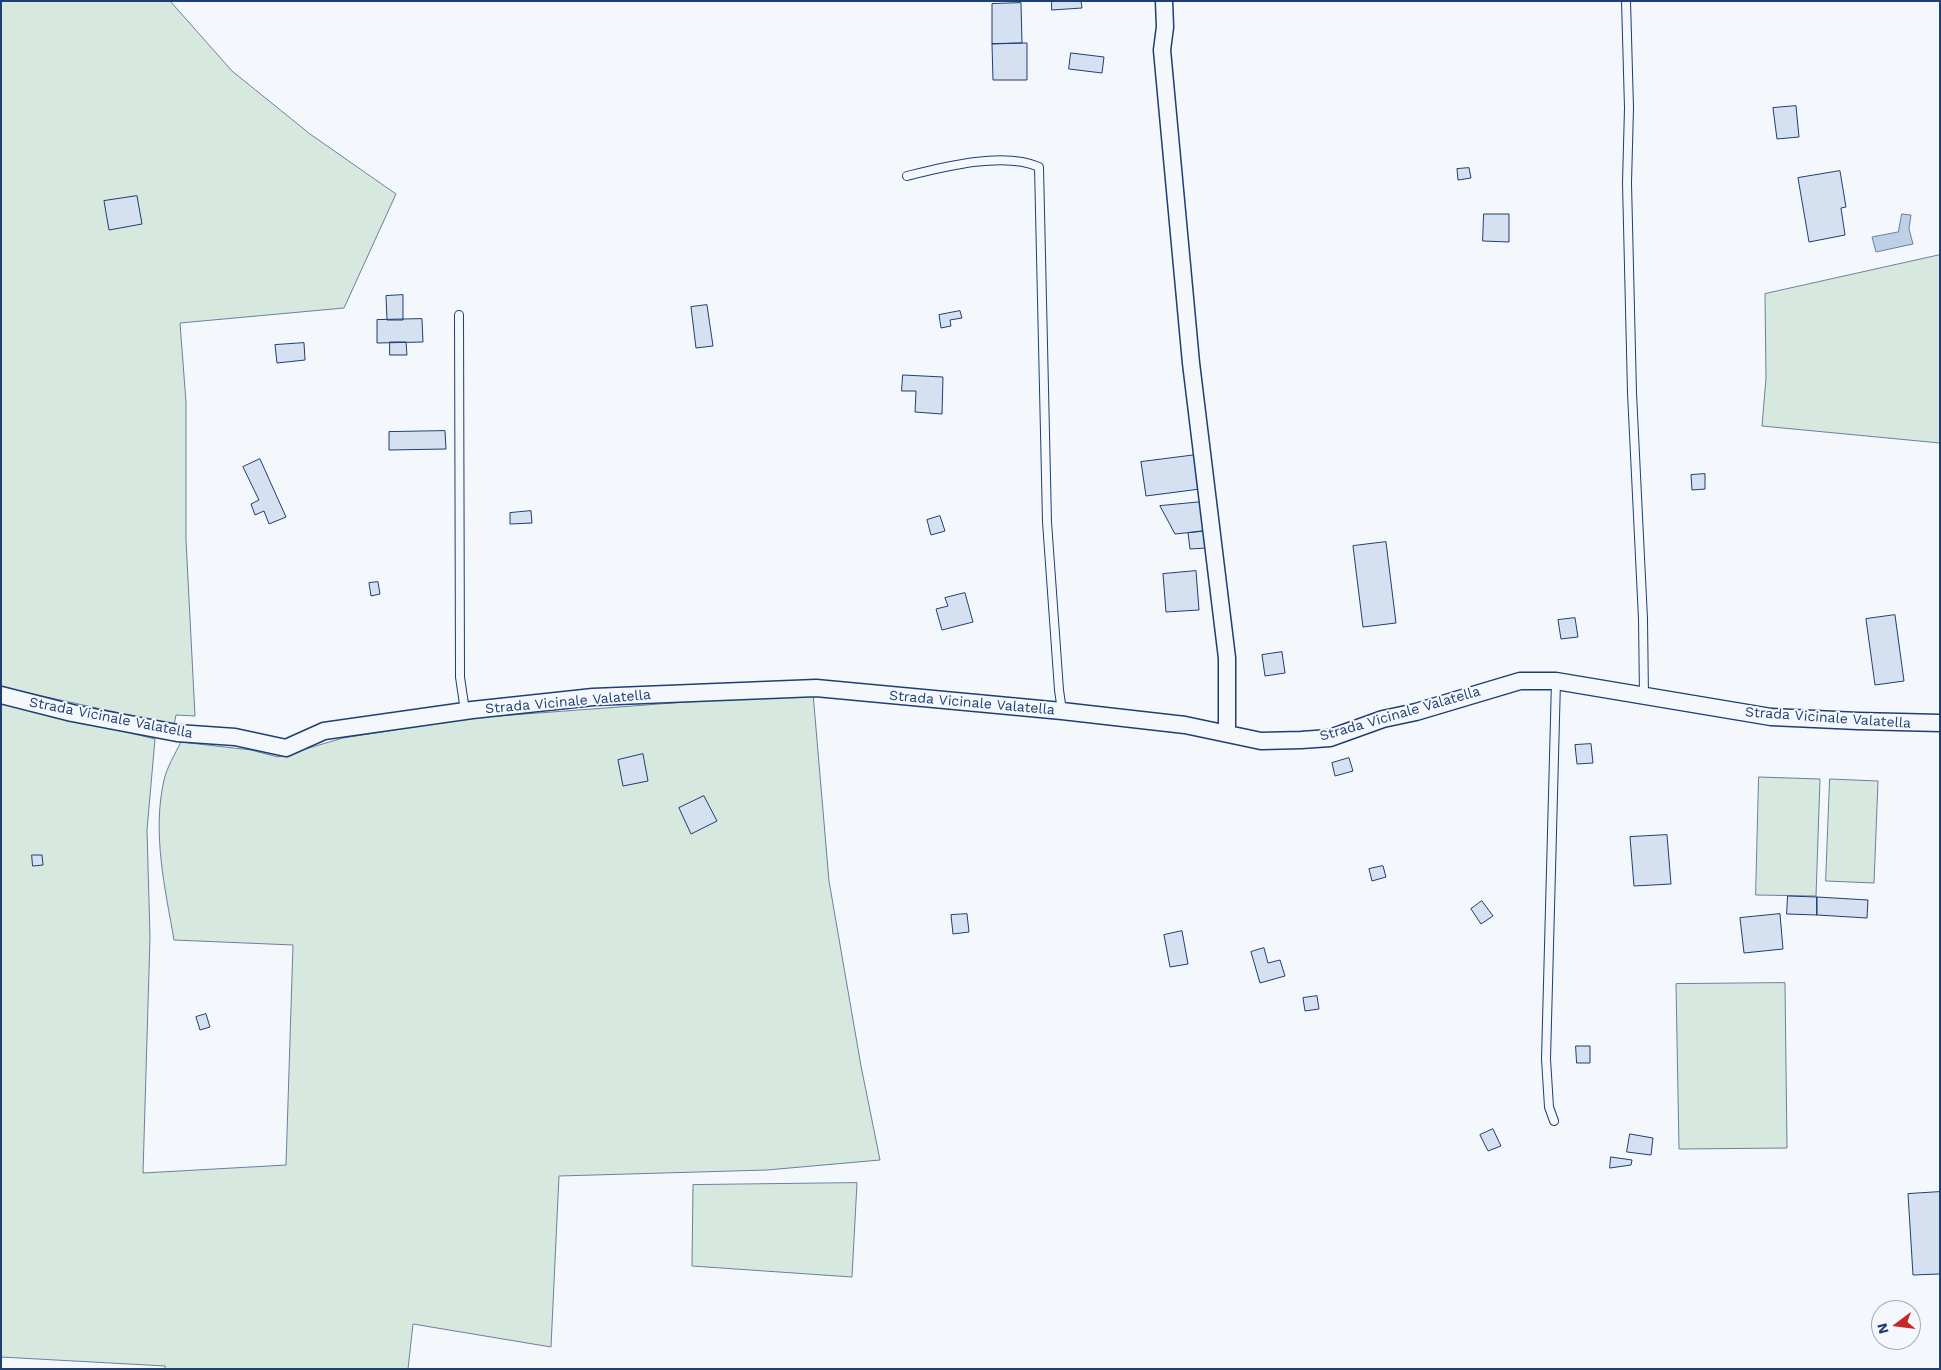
<!DOCTYPE html>
<html>
<head>
<meta charset="utf-8">
<style>
  body { margin:0 }
  #map { position:relative; width:1941px; height:1370px; overflow:hidden; background:#f4f7fb; font-family:"Work Sans",sans-serif }
  canvas { display:block }
  .frame { position:absolute; inset:0; border:2px solid #1d3f73; pointer-events:none }
  .north { position:absolute; left:1871px; top:1300px; width:50px; height:50px; box-sizing:border-box; background:#f4f7fb; border:1px solid #9eadc5; border-radius:50%; rotate:255deg; font-size:14px; font-weight:700; line-height:20px; text-align:center; color:#1d3f73 }
  .north::after { content:''; display:block; margin:auto; width:18px; height:22px; background:#c62828; clip-path:polygon(50% 0,100% 100%,50% 72%,0 100%) }
</style>
</head>
<body>
<div id="map">
<canvas width="1941" height="1370"></canvas>
<div class="frame"></div>
<div class="north">N</div>
</div>
<script>
const g = document.querySelector('canvas').getContext('2d');
g.lineJoin = 'round';
function paint(path, color) { g.fillStyle = color; g.fill(path, 'evenodd'); }
function stroke(path, color, width, dash) { g.strokeStyle = color; g.lineWidth = width; g.lineCap = dash ? 'butt' : 'round'; g.setLineDash(dash || []); g.stroke(path); }
function drawText(font, color, halo, rows, align = 'center') {
  g.font = font + ' "Work Sans",sans-serif'; g.lineWidth = 4; g.setLineDash([]); g.textBaseline = 'middle'; g.strokeStyle = halo; g.fillStyle = color; for (const [text, x, y, turn = 0] of rows) {
    g.save(); g.translate(x, y); g.rotate((+turn || 0) * Math.PI / 180); g.textAlign = isNaN(turn) ? turn : align; if (halo) g.strokeText(text, 0, 0); g.fillText(text, 0, 0); g.restore();
  }
}
const green = new Path2D(`
  M1 1H170L232 71 310 134 396 194 344 308 180 323 186 402V540L195 716 176 715 174 725 1 687Z
  M1940 255V443L1762 426 1766 378 1765 294Z
  M813 693 829 881 861 1066 880 1160 767 1170 559 1176 551 1347 413 1324 408 1369H165V1366L1 1357V702L155 739 147 830 150 937 143 1173 286 1165 293 945 174 940C165 888 152 833 164 780 167 767 175 754 181 742L251 750 278 757 343 738 471 718Z
  M1759 777 1820 779 1816 896 1756 895Z
  M1830 779 1878 781 1874 883 1826 881Z
  M1785 983 1787 1148 1679 1149 1676 984Z
  M857 1183 852 1277 692 1266 693 1185Z`);
const water = new Path2D(`
  M1902 214 1911 215 1909 229 1913 244 1876 252 1872 237 1898 232Z`);
const building = new Path2D(`
  M1052 1H1081L1082 8 1052 10Z
  M1021 3 1022 43 992 44V4Z
  M1022 43H1027V80H993L992 44Z
  M1071 53 1104 57 1102 73 1069 69Z
  M1796 106 1799 137 1777 139 1773 108Z
  M1469 168 1471 178 1458 180 1457 169Z
  M1840 171 1846 207 1841 208 1845 235 1809 242 1798 178Z
  M137 196 142 224 109 230 104 201Z
  M1484 214H1509V242L1483 241Z
  M403 295V320H387L386 296Z
  M707 305 713 346 696 348 691 307Z
  M960 311 962 318 950 320 951 326 941 328 939 315Z
  M422 319 423 342 377 343V320Z
  M390 342H406L407 355H390Z
  M304 343 305 360 277 363 275 345Z
  M903 375 943 377 942 414 915 412 916 391H902Z
  M445 431 446 449 389 450V432Z
  M1196 455 1200 489 1146 496 1141 462Z
  M260 459 286 517 269 524 264 511 255 515 251 504 259 500 243 467Z
  M1705 474V489L1692 490 1691 475Z
  M1202 502 1205 531 1175 534 1160 506Z
  M531 511 532 523 510 524V513Z
  M940 516 945 531 931 535 927 520Z
  M1205 531 1206 548 1190 549 1188 533Z
  M1386 542 1396 623 1363 627 1353 546Z
  M1196 571 1199 610 1166 612 1163 574Z
  M378 582 380 594 371 596 369 583Z
  M965 593 973 622 942 630 936 609 948 606 945 598Z
  M1895 615 1904 681 1875 685 1866 619Z
  M1575 618 1578 637 1561 639 1558 620Z
  M1282 652 1285 673 1265 676 1262 655Z
  M1591 744 1593 763 1577 764 1575 745Z
  M643 754 648 781 623 786 618 760Z
  M1349 758 1353 771 1335 776 1332 763Z
  M704 796 717 821 691 834 679 808Z
  M1667 835 1671 884 1634 886 1630 837Z
  M32 855H42L43 865 33 866Z
  M1383 866 1386 877 1372 881 1369 869Z
  M1788 896 1817 897V915L1787 914Z
  M1817 897 1868 900 1867 918 1817 915Z
  M1482 901 1493 916 1481 924 1471 909Z
  M967 914 969 932 953 934 951 915Z
  M1780 914 1783 949 1744 953 1740 918Z
  M1182 931 1188 964 1170 967 1164 935Z
  M1264 948 1268 963 1280 960 1285 976 1260 983 1251 952Z
  M1317 996 1319 1009 1305 1011 1303 998Z
  M206 1014 210 1027 200 1030 196 1017Z
  M1576 1046H1590V1063H1577Z
  M1493 1129 1501 1146 1488 1151 1480 1135Z
  M1630 1134 1653 1138 1651 1155 1627 1152Z
  M1611 1157 1632 1160 1631 1165 1610 1168Z
  M1940 1192V1274L1913 1275 1908 1194Z`);
const lane = new Path2D(`
  M1626 1 1629 108 1627 183 1632 393 1643 619 1644 697
  M907 176C943 167 1004 151 1039 167L1047 522 1059 690 1062 711
  M459 315 460 677 465 711
  M1554 1121 1549 1107 1546 1059 1556 681`);
const street = new Path2D(`
  M1164 1 1165 27 1162 50 1191 363 1227 658V733
  M1 695 72 713 177 733 235 737 286 748 324 731 472 710 593 697 816 688 1062 711 1185 725 1261 741 1301 740 1330 738 1383 719 1416 712 1520 681H1556L1771 717 1858 721 1940 723`);
const streetNames = [
  ["Strada Vicinale Valatella",568,702,-5],
  ["Strada Vicinale Valatella",972,703,5],
  ["Strada Vicinale Valatella",1400,714,-16],
  ["Strada Vicinale Valatella",111,718,11],
  ["Strada Vicinale Valatella",1828,718,4]
];
paint(green, '#d7e8df');
stroke(green, '#687fa3', 1);
paint(water, '#bed0e5');
stroke(water, '#687fa3', 1);
paint(building, '#d5e0f0');
stroke(building, '#1d3f73', 1);
stroke(lane, '#1d3f73', 10);
stroke(street, '#1d3f73', 19);
stroke(lane, '#f4f7fb', 8);
stroke(street, '#f4f7fb', 16);
drawText('14px', '#1d3f73', '#f4f7fb', streetNames);
</script>
</body>
</html>
